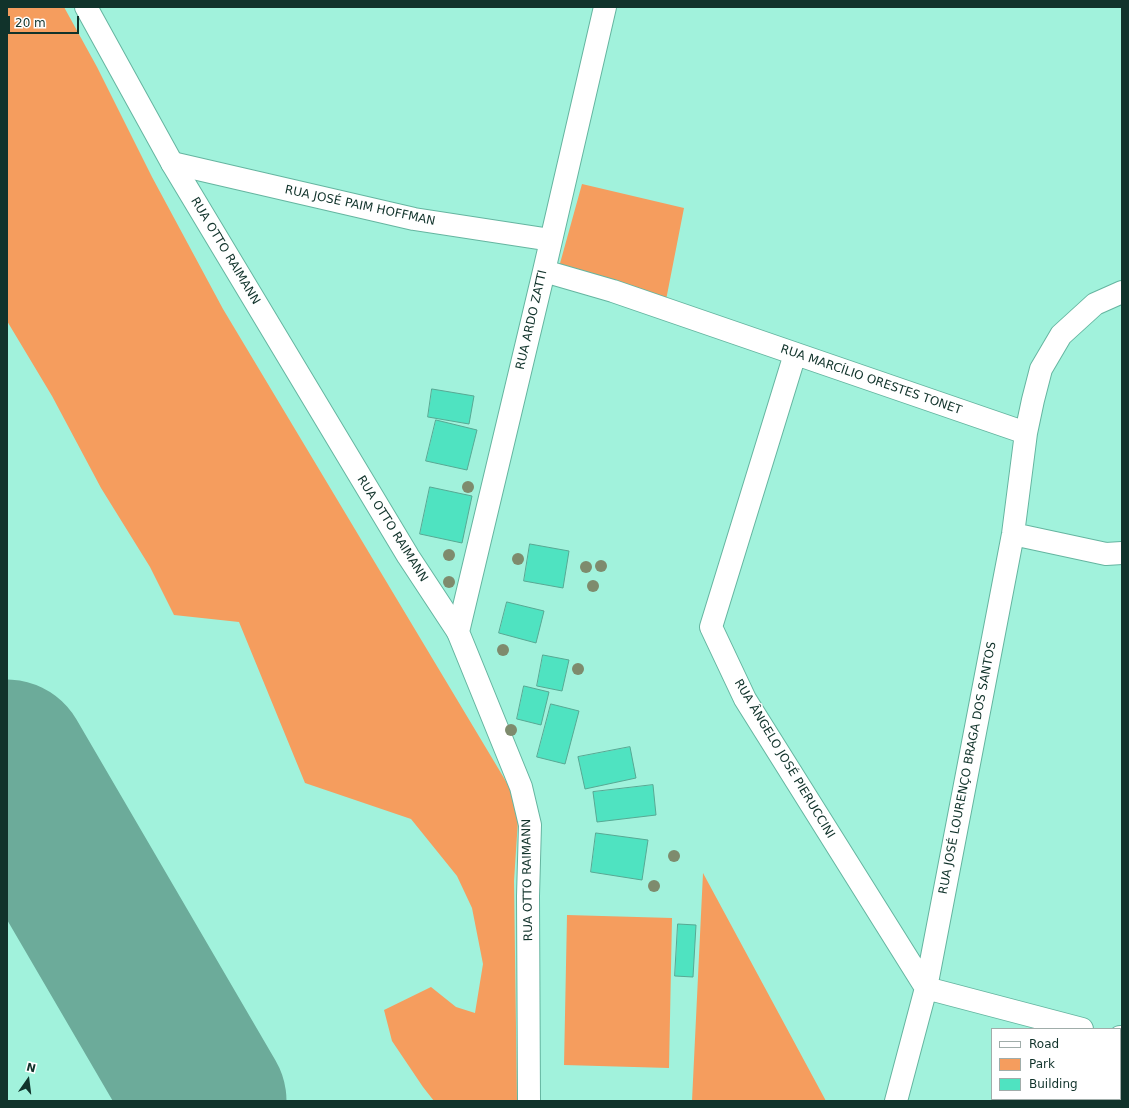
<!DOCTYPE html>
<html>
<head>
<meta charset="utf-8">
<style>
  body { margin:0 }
  #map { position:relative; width:1129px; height:1108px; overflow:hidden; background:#a1f2dc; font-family:"DejaVu Sans",sans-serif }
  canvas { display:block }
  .frame { position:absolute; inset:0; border:8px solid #11332b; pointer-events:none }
  .legend { position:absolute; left:991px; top:1028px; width:130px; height:72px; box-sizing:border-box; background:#fff; border:1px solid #a0adaa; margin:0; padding:5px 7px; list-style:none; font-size:12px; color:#11332b }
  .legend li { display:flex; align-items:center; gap:8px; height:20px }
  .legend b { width:20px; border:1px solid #a0adaa }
  .north { position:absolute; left:8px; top:1060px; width:40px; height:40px; -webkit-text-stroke:3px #fff; paint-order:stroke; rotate:14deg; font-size:11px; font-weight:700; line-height:16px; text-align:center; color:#11332b }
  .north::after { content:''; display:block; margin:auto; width:14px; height:18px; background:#11332b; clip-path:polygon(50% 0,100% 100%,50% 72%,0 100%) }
  .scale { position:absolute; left:8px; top:16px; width:71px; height:18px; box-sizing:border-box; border:2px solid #11332b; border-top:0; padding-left:5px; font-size:12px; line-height:14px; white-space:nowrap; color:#11332b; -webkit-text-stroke:3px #fff; paint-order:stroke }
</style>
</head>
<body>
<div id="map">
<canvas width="1129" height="1108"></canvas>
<div class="frame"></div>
<ul class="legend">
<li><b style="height:5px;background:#fff"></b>Road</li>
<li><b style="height:11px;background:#f59d5e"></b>Park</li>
<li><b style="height:11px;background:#4fe3c1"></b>Building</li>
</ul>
<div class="north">N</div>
<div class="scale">20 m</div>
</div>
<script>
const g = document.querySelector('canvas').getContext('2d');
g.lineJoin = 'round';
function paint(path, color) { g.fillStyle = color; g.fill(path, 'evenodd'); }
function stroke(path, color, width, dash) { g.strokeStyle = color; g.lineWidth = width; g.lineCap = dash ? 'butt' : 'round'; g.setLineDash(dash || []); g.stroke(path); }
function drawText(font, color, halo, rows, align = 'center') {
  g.font = font + ' "DejaVu Sans",sans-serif'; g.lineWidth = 3; g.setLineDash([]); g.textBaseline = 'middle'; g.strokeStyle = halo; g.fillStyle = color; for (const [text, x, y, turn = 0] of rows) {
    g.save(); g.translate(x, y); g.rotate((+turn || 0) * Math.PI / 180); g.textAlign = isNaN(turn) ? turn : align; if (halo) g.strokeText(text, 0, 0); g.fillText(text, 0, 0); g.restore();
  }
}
const green = new Path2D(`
  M7 7H64L97 67 152 177 223 309 504 778 519 805 514 881 517 1101H434L423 1087 392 1041 384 1010 431 987 456 1007 475 1013 483 964 472 908 457 876 411 819 305 783 239 622 174 615 150 567 101 488 52 396 7 321Z
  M582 184 684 208 666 300 559 267Z
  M703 873 826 1101H692Z
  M567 915 672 918 669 1068 564 1065Z
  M1122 1073V1101H1105L1106 1099H1120V1074Z`);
const runway = new Path2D(`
  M7 760 206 1101`);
const building = new Path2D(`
  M432 389 474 396 469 424 428 417Z
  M436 420 477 430 467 470 426 461Z
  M430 487 472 496 462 543 420 534Z
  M530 544 569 551 563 588 524 581Z
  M507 602 544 611 536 643 499 633Z
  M543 655 569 660 562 691 537 686Z
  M524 686 549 692 541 725 517 719Z
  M551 704 579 711 565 764 537 757Z
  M630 747 636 778 585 789 578 757Z
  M653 785 656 815 597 822 593 792Z
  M596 833 648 840 642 880 591 872Z
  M678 924 696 925 693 977 675 976Z`);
const minor = new Path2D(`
  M172 163 414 219 551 240
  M544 271 613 291 1026 433 1033 400 1041 369 1061 335 1095 304 1122 292
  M795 354 711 627 745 699 926 988
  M1013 534 1106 554 1122 553
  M926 988 1082 1029
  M1120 1037H1122
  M529 1101 528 896 530 825 521 787 458 632 544 271 605 7
  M896 1101 926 988 1013 534 1026 433`);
const tertiary = new Path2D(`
  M86 7 172 163 408 556 458 632`);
const trees = [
  [468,487],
  [449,555],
  [518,559],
  [601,566],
  [586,567],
  [449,582],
  [593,586],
  [503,650],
  [578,669],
  [511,730],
  [674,856],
  [654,886]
];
const streetNames = [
  ["RUA JOSÉ PAIM HOFFMAN",360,206,12],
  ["RUA OTTO RAIMANN",225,251,59],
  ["RUA ARDO ZATTI",532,320,-77],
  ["RUA MARCÍLIO ORESTES TONET",871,380,19],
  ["RUA OTTO RAIMANN",392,529,58],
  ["RUA ÂNGELO JOSÉ PIERUCCINI",784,759,59],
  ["RUA JOSÉ LOURENÇO BRAGA DOS SANTOS",968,768,-79],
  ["RUA OTTO RAIMANN",528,880,-91]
];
paint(green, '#f59d5e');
stroke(runway, '#6cab9a', 161);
paint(building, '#4fe3c1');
stroke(building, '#57a893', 1);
stroke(minor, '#65b5a0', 24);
stroke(tertiary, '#65b5a0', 24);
stroke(minor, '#fff', 22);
stroke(tertiary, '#fff', 22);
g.fillStyle = '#7e8b6d';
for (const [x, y] of trees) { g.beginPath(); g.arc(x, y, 6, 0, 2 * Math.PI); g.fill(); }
drawText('12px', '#11332b', '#fff', streetNames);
</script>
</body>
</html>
